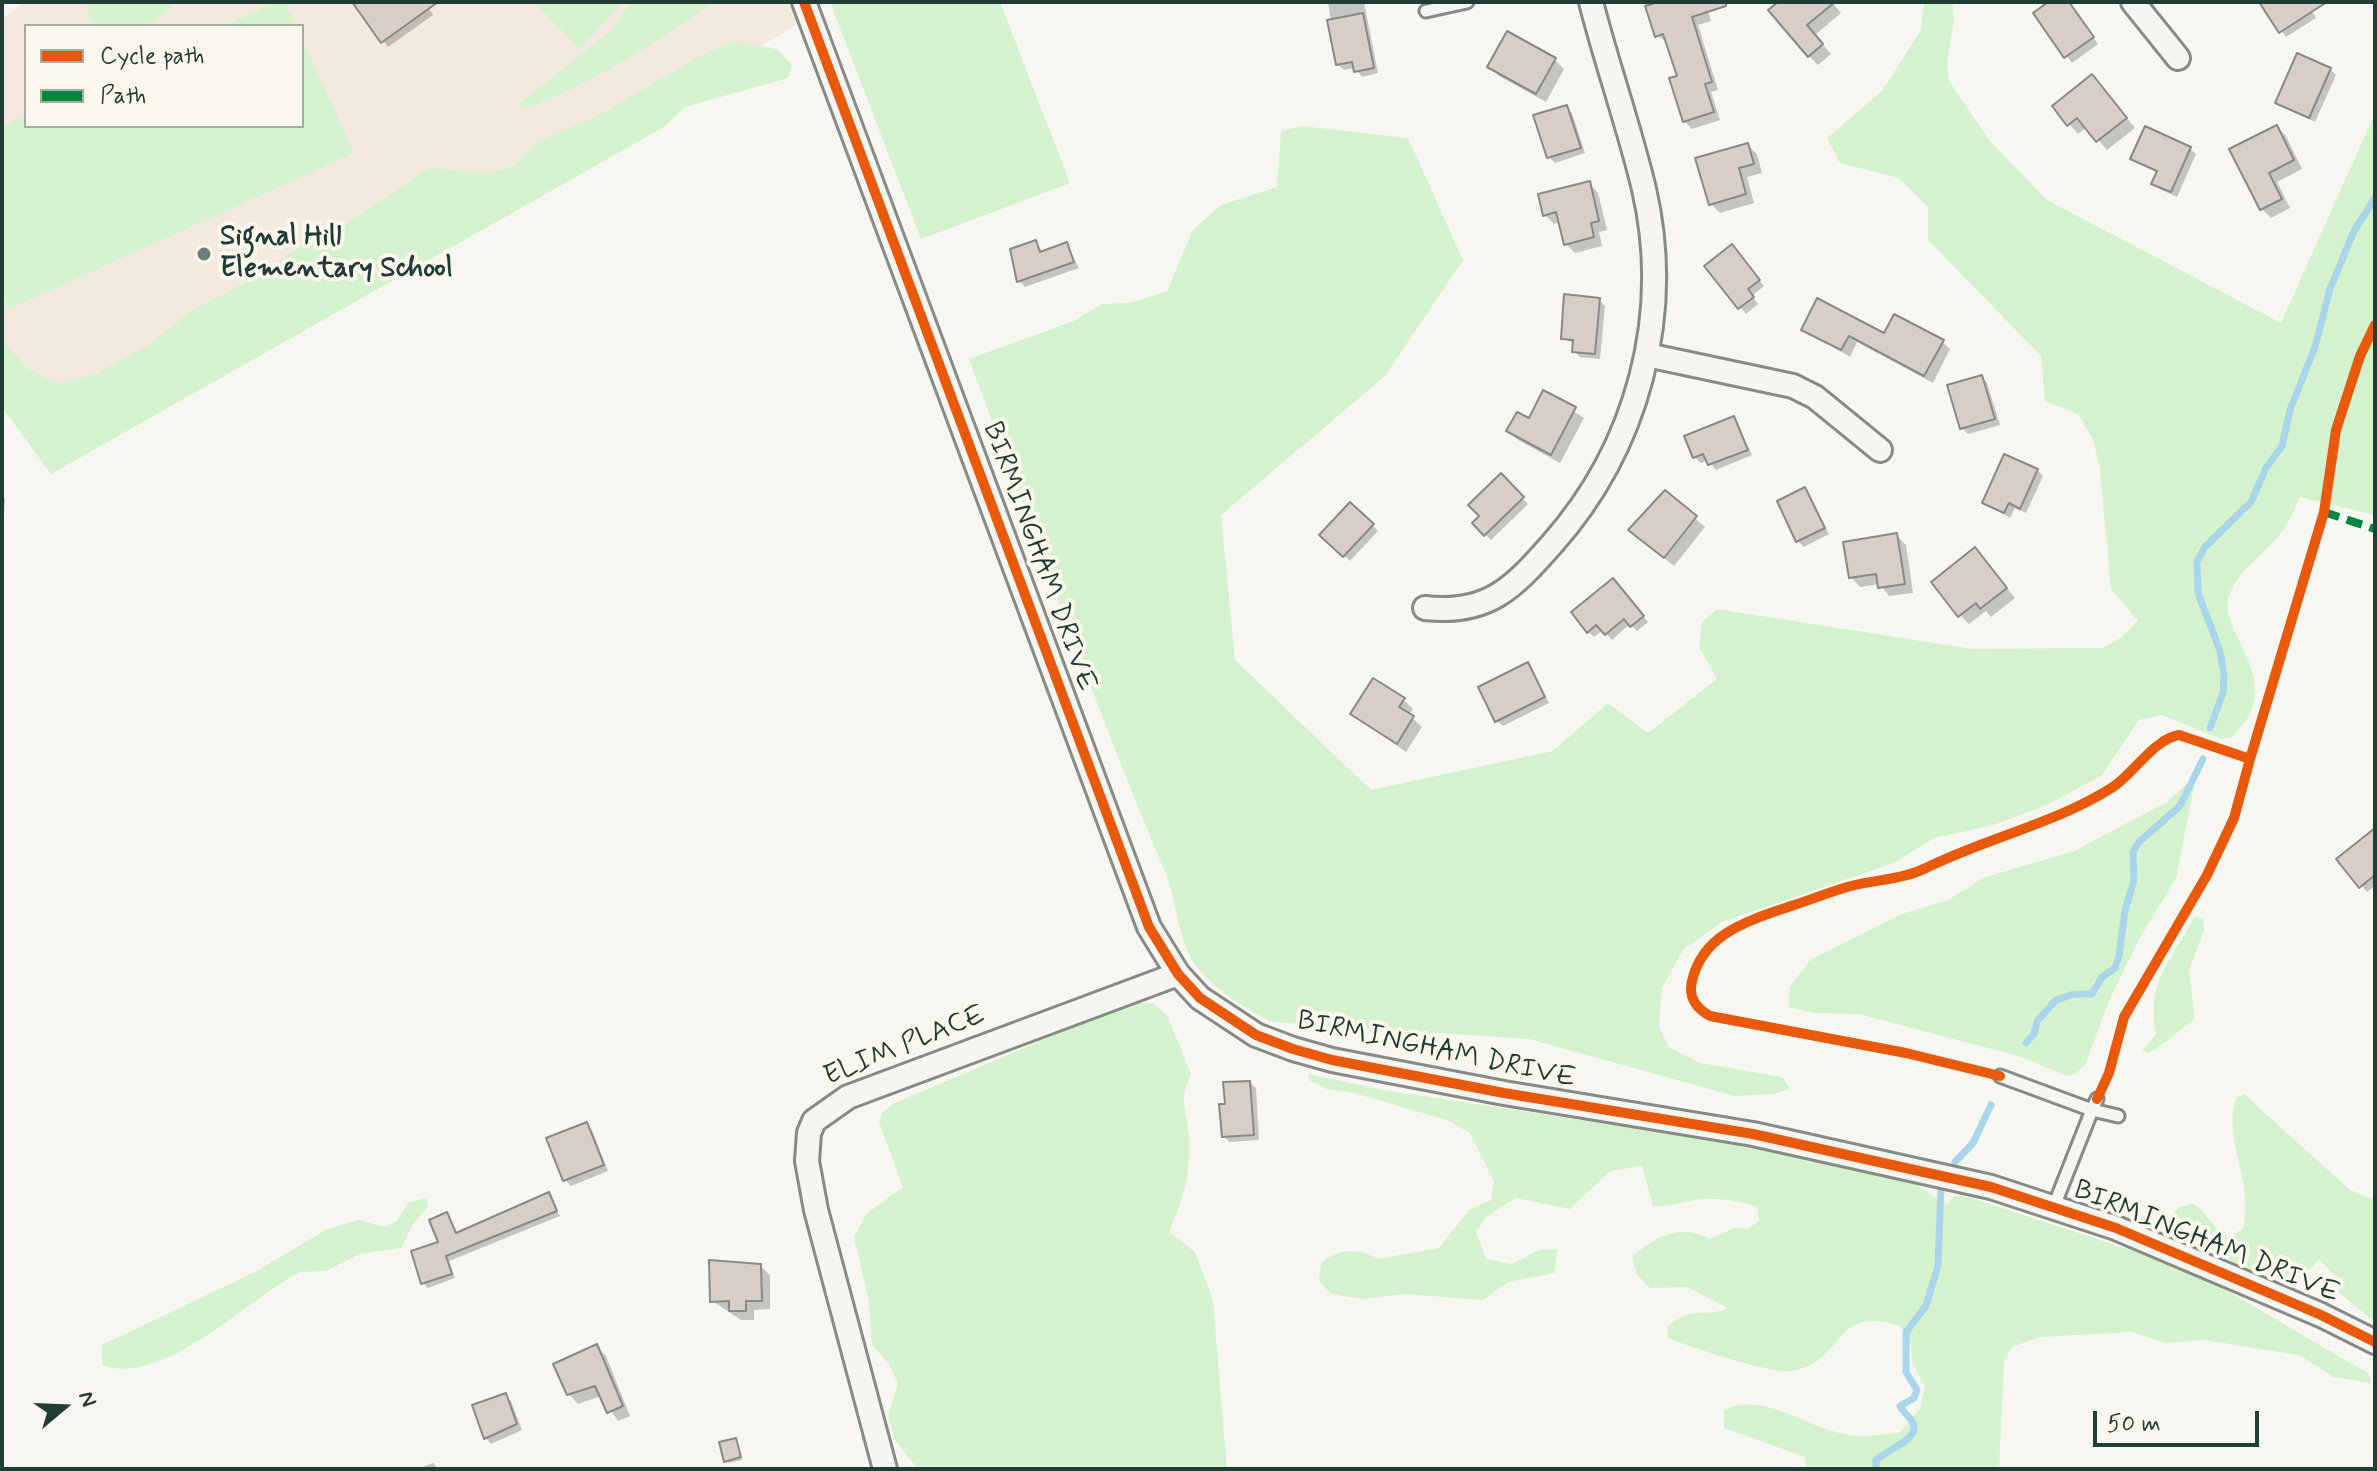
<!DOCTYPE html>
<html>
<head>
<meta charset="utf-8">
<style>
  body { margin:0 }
  #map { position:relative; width:2377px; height:1471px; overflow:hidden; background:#f8f6f0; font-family:Mynerve,sans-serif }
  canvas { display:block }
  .frame { position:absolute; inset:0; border:4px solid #1f3d34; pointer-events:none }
  .legend { position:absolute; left:24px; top:24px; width:280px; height:104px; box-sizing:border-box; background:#fbf7ec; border:2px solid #a3ada2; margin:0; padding:10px 14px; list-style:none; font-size:24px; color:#1f3d34 }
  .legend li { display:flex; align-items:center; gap:16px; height:40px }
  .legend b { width:40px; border:2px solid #a3ada2 }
  .north { position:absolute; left:24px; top:1367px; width:80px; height:80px; -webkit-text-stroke:6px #fbf7ec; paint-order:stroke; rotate:71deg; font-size:22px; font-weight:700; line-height:32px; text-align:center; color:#1f3d34 }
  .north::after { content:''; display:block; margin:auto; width:28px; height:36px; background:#1f3d34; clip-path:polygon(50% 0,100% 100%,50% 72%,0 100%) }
  .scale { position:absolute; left:2093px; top:1411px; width:166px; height:36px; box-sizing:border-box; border:4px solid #1f3d34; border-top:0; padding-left:10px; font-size:24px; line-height:28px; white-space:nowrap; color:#1f3d34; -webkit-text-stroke:6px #fbf7ec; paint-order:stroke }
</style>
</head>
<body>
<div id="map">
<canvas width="2377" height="1471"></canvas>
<div class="frame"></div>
<ul class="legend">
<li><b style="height:10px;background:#e8590c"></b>Cycle path</li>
<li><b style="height:10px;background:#00873e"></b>Path</li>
</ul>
<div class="north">N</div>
<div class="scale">50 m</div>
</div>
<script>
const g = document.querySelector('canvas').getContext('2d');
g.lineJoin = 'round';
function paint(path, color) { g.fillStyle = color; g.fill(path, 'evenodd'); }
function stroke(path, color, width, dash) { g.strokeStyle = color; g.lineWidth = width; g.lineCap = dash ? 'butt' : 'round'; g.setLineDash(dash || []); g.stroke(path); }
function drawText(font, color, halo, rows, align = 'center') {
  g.font = font + ' Mynerve,sans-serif'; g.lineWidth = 8; g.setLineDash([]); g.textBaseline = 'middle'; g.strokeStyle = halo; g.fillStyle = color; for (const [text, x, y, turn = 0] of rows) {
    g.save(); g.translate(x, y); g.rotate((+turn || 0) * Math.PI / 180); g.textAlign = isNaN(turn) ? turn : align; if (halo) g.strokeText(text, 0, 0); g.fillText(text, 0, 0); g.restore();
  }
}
const built = new Path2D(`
  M25 2H790L798 24 59 457 2 382V19ZM26 26H302V126H26Z`);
const green = new Path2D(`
  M87 2H173C155 31 125 26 96 26L89 19Z
  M277 2H285L296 26H223Z
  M534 2H623L580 49Z
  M631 2H709L706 8C648 47 592 84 526 108L518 105 612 30Z
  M830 2H1000L1070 183 921 239Z
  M1924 2H1952L1954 18 1947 64 1949 81 1989 140 2047 200 2281 323 2375 113V515L2300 497C2295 508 2290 520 2283 530 2267 553 2239 567 2229 596 2218 626 2270 667 2251 712 2247 721 2238 730 2232 737L2221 739 2162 715 2139 720 2101 776 2045 806 1990 826 1934 838 1894 863 1722 922 1683 950 1662 988 1659 1027 1669 1047 1700 1063 1782 1077 1790 1089 1773 1094 1735 1096 1529 1039 1272 1022C1246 1009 1218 992 1198 969 1177 942 1178 902 1165 872 1094 703 1033 531 969 359L1074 321 1102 304 1130 303 1167 291 1193 230 1221 205 1277 187 1281 131 1302 126 1408 138 1463 260 1385 376 1221 515 1235 660 1371 790 1553 751 1608 703 1648 733 1717 679 1699 647 1702 622 1717 609 1972 649 2102 648 2119 639 2138 621 2111 589 2100 469 2093 439 2078 414 2045 401 2041 356 1928 240V207L1899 178 1840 163 1827 138 1882 91 1921 30Z
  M302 39 354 153 9 309 2 292V126L26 115V126H302Z
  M733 42 777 49 792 65 788 78 685 107 664 127 51 474 2 407V340L27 368 58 384 93 375 147 346 191 311 257 277 305 243 350 221 430 167 486 174 514 166 537 142 603 113 700 56Z
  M2196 776 2176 878 2138 941 2109 1001 2085 1065 2075 1074 2066 1076 2022 1057 1859 1014 1815 1013 1789 1007 1790 987 1810 960 1902 914 1948 900 1983 878 2074 851 2167 802Z
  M2194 917 2203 918 2204 930 2189 970 2195 1019 2156 1049 2149 1053 2142 1051 2156 1034C2146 980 2171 963 2194 917Z
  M1129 1003H1153L1168 1017 1191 1074C1178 1101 1186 1106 1189 1134 1192 1170 1183 1200 1169 1232L1195 1252 1213 1300 1227 1469H918L895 1440 888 1416 898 1384 889 1364 872 1345 869 1301 854 1237 866 1214 903 1187 879 1122 882 1113 893 1104Z
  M1308 1074 1383 1090 1758 1147 1878 1170 1910 1181 1947 1205 1954 1196 1968 1197 2140 1253 2219 1286 2369 1374 2371 1383 2333 1377 2299 1355 2204 1340 2166 1343 2132 1332 2040 1337 2012 1347 2004 1361 1999 1469H1807L1805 1457 1724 1428V1410C1763 1391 1806 1427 1844 1434 1863 1438 1881 1435 1900 1432L1920 1409 1925 1387 1912 1361 1911 1344 1900 1326C1830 1304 1847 1363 1791 1371 1771 1374 1690 1347 1668 1338L1667 1327C1693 1304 1704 1319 1728 1308L1687 1287 1650 1288 1637 1275 1632 1257C1654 1237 1680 1223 1709 1239L1737 1227 1747 1229 1759 1221 1757 1207C1740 1202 1723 1198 1705 1199 1687 1200 1672 1207 1653 1206L1642 1166 1610 1171 1570 1209 1516 1198 1487 1216 1476 1232 1486 1259 1512 1264 1539 1250 1558 1249 1554 1273 1508 1282 1483 1300 1405 1294 1365 1299 1331 1294 1319 1281 1321 1264C1337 1248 1358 1247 1378 1259L1439 1248 1469 1210 1491 1200 1494 1181 1470 1133 1447 1120 1354 1093 1327 1089 1309 1080Z
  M2244 1094 2350 1190 2375 1200V1322L2337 1291 2334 1275 2319 1259 2306 1274 2289 1283 2233 1262 2167 1221 2179 1207 2194 1204C2208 1215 2213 1228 2228 1237L2243 1229C2255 1184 2222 1138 2236 1098Z
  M426 1198 428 1207 413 1224 401 1248 360 1254 326 1271 300 1272C248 1299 162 1388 102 1365V1345L255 1272 327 1229 358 1220 385 1227 397 1221 408 1203Z`);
const shadow = new Path2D(`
  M356 2H425L433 15 388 47Z
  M1328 2H1364L1378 73 1362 77 1355 68 1344 70 1338 64Z
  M1664 2H1705L1711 21 1698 25 1718 90 1711 92 1720 120 1692 129 1684 121 1679 77 1668 42 1657 36Z
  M1781 2H1832L1841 13 1815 35 1831 54 1818 65 1809 56Z
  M2052 2H2068L2098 44 2072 63 2035 14Z
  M2262 2H2306L2316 18 2286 37Z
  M1554 59 1564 69 1546 102 1499 76 1490 67Z
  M2330 69 2336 75 2315 122 2278 103Z
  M2092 76 2135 128 2107 150 2087 127 2078 134 2054 107Z
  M1566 107 1572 113 1585 153 1555 163 1549 157Z
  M2277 127 2286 136 2302 169 2277 182 2290 208 2271 218 2262 209Z
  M1747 145 1757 154 1762 173 1747 177 1754 203 1720 213 1711 204Z
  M2190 149 2196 154 2177 197 2159 189 2153 183 2158 173 2133 158Z
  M1589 183 1598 193 1607 230 1599 232 1602 246 1575 253 1566 244 1560 222 1554 224 1545 215Z
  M1036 242 1043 253 1067 245 1079 268 1025 287 1019 281 1012 251Z
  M1737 252 1764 286 1752 296 1758 304 1746 314 1707 266Z
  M1599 300 1605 306 1600 359 1580 357 1574 351 1575 344 1563 338Z
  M1804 329 1942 342 1950 349 1933 383 1857 342 1850 357Z
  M1982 377 1987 383 2000 425 1968 434 1962 428Z
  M1544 392 1584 418 1560 463 1518 440 1508 431 1529 420Z
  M1734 418 1752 455 1716 470 1708 460 1701 463 1695 457Z
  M2037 470 2043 476 2026 513 2015 508 2010 518 1985 503Z
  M1501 476 1528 504 1491 540 1474 523Z
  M1804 490 1829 534 1804 547 1798 541Z
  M1665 493 1705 527 1674 566 1640 539Z
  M2 496 5 499 3 530H2Z
  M1350 504 1378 531 1350 561 1322 535Z
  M1897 536 1906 545 1913 593 1889 596 1880 584 1860 587 1851 577Z
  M1984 559 2015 598 1991 617 1986 611 1969 624 1960 615Z
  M1619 586 1648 622 1637 631 1630 624 1612 640 1603 630 1594 637 1588 632Z
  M1528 665 1549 703 1503 726 1497 721Z
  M1374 680 1404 700 1413 709 1409 715 1422 727 1406 752 1352 714Z
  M2375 835V886L2367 892 2339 859Z
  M1250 1083 1256 1088 1259 1140 1229 1142 1224 1136 1227 1106Z
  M587 1124 592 1130 608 1171 571 1186 565 1180 549 1139Z
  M548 1194 560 1216 449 1261 455 1278 428 1288 423 1283 441 1243 447 1214 458 1234Z
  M760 1266 770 1275V1309L754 1310V1320H741L712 1301Z
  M597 1347 606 1356 630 1416 618 1421 601 1396 578 1404 569 1394Z
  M505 1395 511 1401 522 1430 491 1444 486 1438 474 1406Z
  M736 1440 742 1460 728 1463 726 1461Z
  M433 1463 439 1469H417Z`);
const stream = new Path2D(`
  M2210 728 2223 693 2224 676 2220 651 2198 593 2197 562 2205 547 2251 502 2266 468 2282 446 2290 410 2315 347 2330 289 2354 231 2375 198
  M2026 1043 2034 1034 2037 1021 2056 1000 2074 994H2092L2102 977 2115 968 2119 956 2125 910 2134 881 2133 852 2139 842 2180 806 2203 759
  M1955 1162 1973 1143 1991 1105
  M1876 1469V1460C1885 1451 1915 1441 1914 1427 1914 1419 1903 1413 1900 1406L1914 1398 1917 1390 1906 1372V1332L1926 1306 1938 1266 1941 1188`);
const building = new Path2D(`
  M352 2H438L381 43Z
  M1658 2H1726V6L1692 17 1712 82 1705 84 1714 112 1683 122 1669 78 1677 76 1663 34 1655 37 1645 6Z
  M1778 2H1835L1807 25 1823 44 1808 57 1768 10Z
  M2048 2H2069L2094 37 2064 58 2033 13Z
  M2259 2H2327L2279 33Z
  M1363 13 1374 68 1354 72 1352 62 1336 65 1327 20Z
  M1507 31 1556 58 1536 94 1487 67Z
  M2297 53 2331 68 2309 118 2275 103Z
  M2092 74 2127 118 2096 142 2077 118 2067 126 2052 106Z
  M1567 105 1581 148 1547 158 1533 115Z
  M2277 125 2294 160 2269 173 2282 199 2260 210 2229 149Z
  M2145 126 2191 147 2171 192 2151 184 2157 171 2130 159Z
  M1748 143 1754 164 1739 168 1746 194 1709 205 1695 158Z
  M1590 181 1599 221 1591 223 1594 237 1564 245 1556 212 1543 216 1538 194Z
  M1036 240 1040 252 1067 242 1074 262 1017 282 1010 249Z
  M1732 244 1760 280 1748 289 1754 297 1738 309 1704 266Z
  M1564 294 1600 298 1595 354 1572 352 1573 340 1561 339Z
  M1817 298 1884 333 1894 314 1944 340 1924 376 1849 336 1841 350 1801 330Z
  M1982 375 1995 419 1960 429 1947 385Z
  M1543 390 1576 407 1551 455 1506 431 1517 412 1529 418Z
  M1734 416 1748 450 1708 465 1703 454 1693 458 1684 436Z
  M2004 454 2038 469 2020 509 2009 503 2004 513 1982 503Z
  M1501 473 1524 497 1484 536 1472 523 1479 516 1468 505Z
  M1805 487 1825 528 1796 542 1777 501Z
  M1665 490 1697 516 1664 558 1628 530Z
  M1350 502 1374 524 1343 557 1319 535Z
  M1897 533 1905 584 1878 588 1876 574 1849 578 1843 542Z
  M1975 547 2007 588 1980 609 1976 603 1958 617 1931 582Z
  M1613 578 1644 616 1630 627 1624 619 1605 635 1596 625 1587 633 1571 612Z
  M1528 662 1545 697 1495 722 1478 687Z
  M1373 678 1405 698 1399 707 1414 716 1397 744 1350 714Z
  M2375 828V875L2359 888 2336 859Z
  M1250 1081 1254 1135 1222 1137 1219 1104H1225L1223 1082Z
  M587 1122 604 1165 563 1181 546 1138Z
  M549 1192 557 1211 446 1256 452 1274 421 1284 411 1251 438 1242 429 1220 447 1212 456 1233Z
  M709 1260 761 1264 762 1301H746V1311H729V1301L710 1302Z
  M597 1344 623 1406 607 1413 595 1386 567 1395 553 1364Z
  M506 1393 517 1424 484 1439 472 1405Z
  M736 1438 741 1457 724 1462 719 1442Z`);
const lane = new Path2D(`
  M1426 11 1467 2
  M2000 1076 2092 1110 2054 1206
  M2097 1099 2092 1110 2118 1116`);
const street = new Path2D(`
  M804 2 1149 927 1178 974 1200 998 1256 1035 1293 1049 1332 1060 1504 1093 1753 1134 1991 1187 2116 1228 2321 1315 2375 1342
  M2133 2 2178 58
  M1647 355 1793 386 1815 397 1880 450
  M1425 608C1488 615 1513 588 1552 544 1638 447 1673 315 1644 189 1629 126 1607 65 1591 2
  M885 1469 816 1210 807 1161 809 1133 814 1121 848 1097 1178 974`);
const quiet = new Path2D(`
  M2324 512 2375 529`);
const cycleway = new Path2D(`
  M804 2 1149 927 1178 974 1200 998 1256 1035 1293 1049 1332 1060 1504 1093 1753 1134 1991 1187 2116 1228 2321 1315 2375 1342
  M2250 759 2324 512 2336 430 2360 356 2375 325
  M2000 1076 1906 1053 1710 1016C1696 1008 1688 998 1692 981 1703 932 1751 920 1794 905 1813 899 1832 891 1851 886 1878 879 1903 880 1928 867 1987 838 2059 822 2113 787 2134 773 2154 739 2179 735L2250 759 2234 818 2207 875 2124 1017 2109 1073 2097 1099`);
const markers = [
  [204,254,8,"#6b7e76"]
];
const poiNames = [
  ["Signal Hill",220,238],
  ["Elementary School",220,270]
];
const streetNames = [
  ["BIRMINGHAM DRIVE",1038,557,70],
  ["ELIM PLACE",905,1047,-22],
  ["BIRMINGHAM DRIVE",1436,1051,12],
  ["BIRMINGHAM DRIVE",2206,1243,22]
];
paint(built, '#f4e9de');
paint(green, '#d4f2ce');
paint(shadow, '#0003');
stroke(stream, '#a9d6ea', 7);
paint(building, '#d9cec7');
stroke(building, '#868b86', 2);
stroke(lane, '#868b86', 17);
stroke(street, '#868b86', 28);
stroke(lane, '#f6f5f1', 11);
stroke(street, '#f6f5f1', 22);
stroke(quiet, '#00873e', 8, [16, 8]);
stroke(cycleway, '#e8590c', 10);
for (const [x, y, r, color] of markers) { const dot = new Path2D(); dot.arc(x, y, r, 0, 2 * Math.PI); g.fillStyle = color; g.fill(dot); stroke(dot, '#fbf7ec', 3); }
drawText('bold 28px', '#1f3d34', '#fbf7ec', poiNames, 'left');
drawText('28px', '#1f3d34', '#fbf7ec', streetNames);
</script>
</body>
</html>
